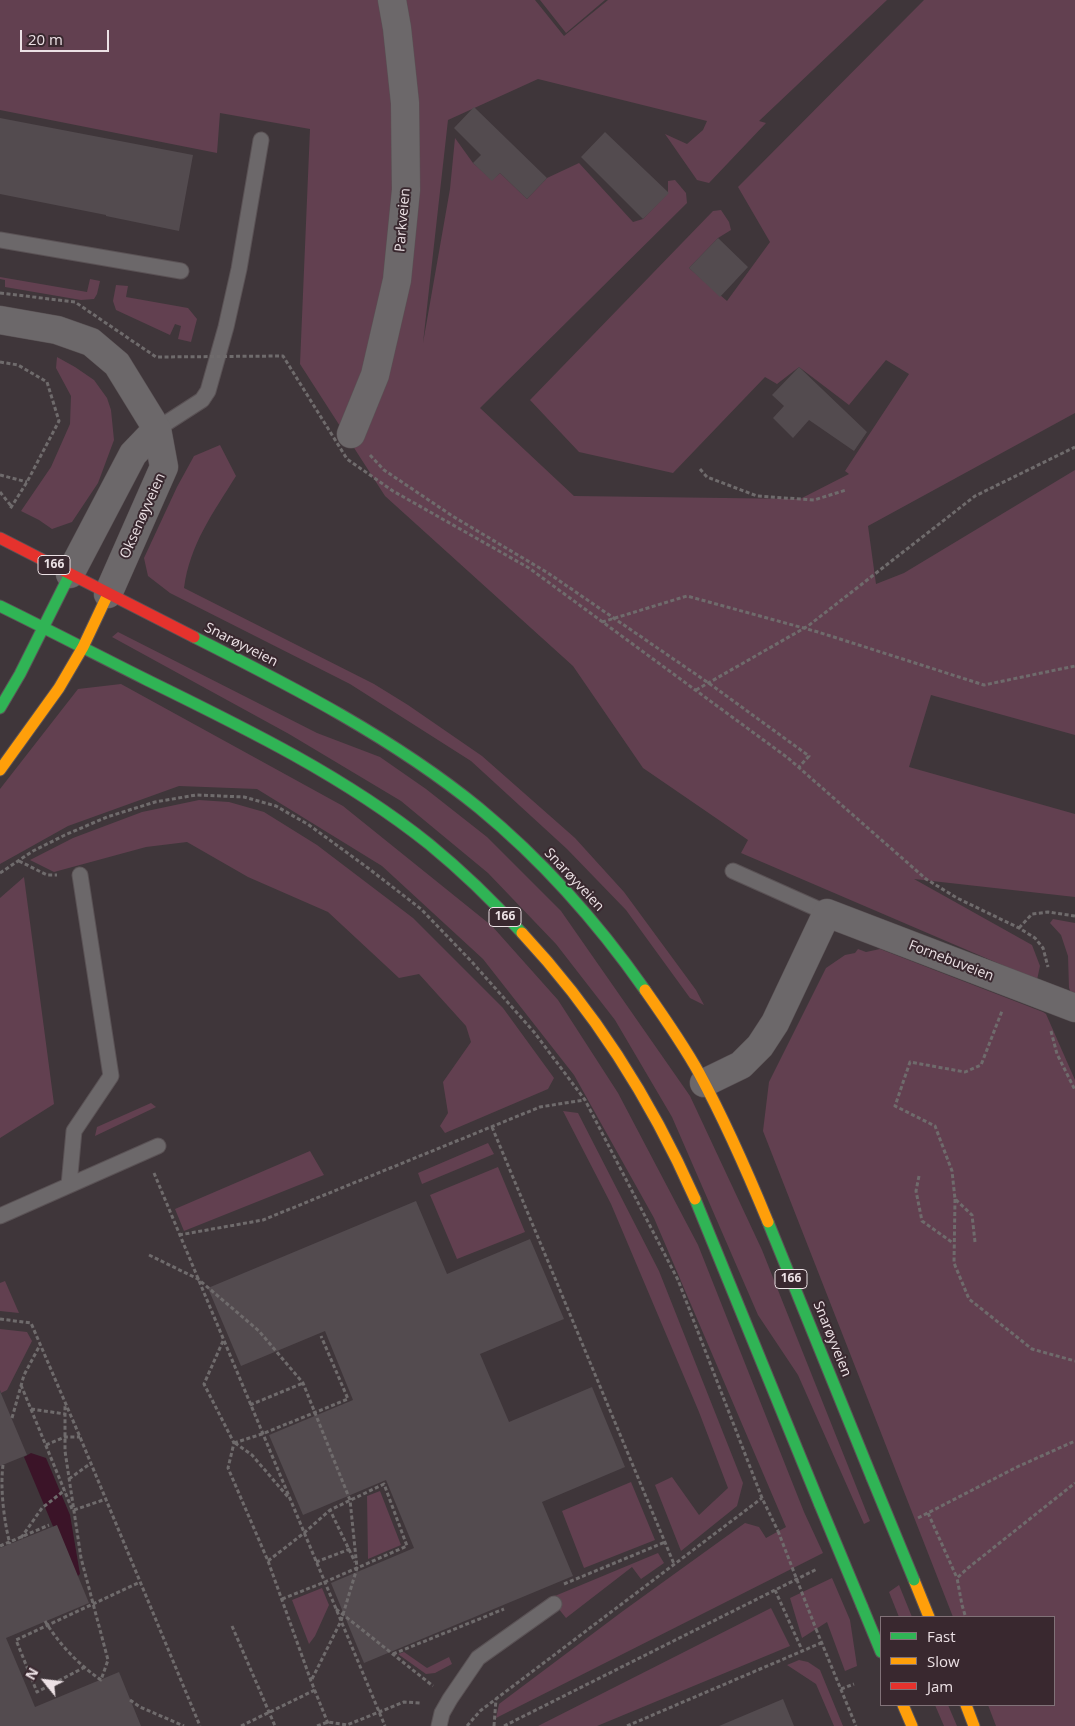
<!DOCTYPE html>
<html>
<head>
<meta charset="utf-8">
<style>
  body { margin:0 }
  #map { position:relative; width:1075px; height:1726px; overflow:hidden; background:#3f363a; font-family:"Open Sans",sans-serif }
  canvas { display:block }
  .legend { position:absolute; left:880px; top:1616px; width:175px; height:90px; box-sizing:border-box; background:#39282f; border:1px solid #817278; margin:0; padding:6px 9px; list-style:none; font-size:15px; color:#ece1e5 }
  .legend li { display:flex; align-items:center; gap:10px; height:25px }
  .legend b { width:25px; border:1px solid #817278 }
  .north { position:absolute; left:20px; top:1656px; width:50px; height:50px; -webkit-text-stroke:4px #39282f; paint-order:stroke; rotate:299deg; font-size:14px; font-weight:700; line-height:20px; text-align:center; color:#ece1e5 }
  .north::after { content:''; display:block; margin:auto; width:18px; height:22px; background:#ece1e5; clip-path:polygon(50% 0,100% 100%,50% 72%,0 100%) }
  .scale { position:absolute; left:20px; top:30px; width:89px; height:22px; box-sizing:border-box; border:2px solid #ece1e5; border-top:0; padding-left:6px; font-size:15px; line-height:18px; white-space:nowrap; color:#ece1e5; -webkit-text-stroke:4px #39282f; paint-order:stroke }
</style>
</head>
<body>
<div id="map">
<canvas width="1075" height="1726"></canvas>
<ul class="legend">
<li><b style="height:6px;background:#30b455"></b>Fast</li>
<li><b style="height:6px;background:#ff9f0a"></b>Slow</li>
<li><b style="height:6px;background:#e5322d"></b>Jam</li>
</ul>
<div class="north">N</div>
<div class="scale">20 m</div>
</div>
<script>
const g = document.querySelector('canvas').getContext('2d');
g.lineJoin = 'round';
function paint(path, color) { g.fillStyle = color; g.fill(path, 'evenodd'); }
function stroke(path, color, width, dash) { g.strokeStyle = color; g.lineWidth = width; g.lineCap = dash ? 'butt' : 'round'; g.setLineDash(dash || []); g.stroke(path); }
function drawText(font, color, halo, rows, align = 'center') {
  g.font = font + ' "Open Sans",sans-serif'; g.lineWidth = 4; g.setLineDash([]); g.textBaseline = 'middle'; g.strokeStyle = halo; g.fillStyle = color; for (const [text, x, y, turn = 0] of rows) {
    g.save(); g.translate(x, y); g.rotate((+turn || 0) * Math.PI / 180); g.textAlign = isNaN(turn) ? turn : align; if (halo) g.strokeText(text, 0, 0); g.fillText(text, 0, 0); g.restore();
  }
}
const green = new Path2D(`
  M0 0H535L564 36 608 0H887L759 121 766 123 709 183 697 180 665 134 687 144 703 130 707 121 538 79 448 120 423 343 450 189 455 138 473 163 492 180 500 173 527 199 547 178 579 163 633 222 643 219 668 193V181L675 180 686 193 687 203 480 408 574 496 800 499 849 474 845 471 909 374 886 360 849 405 799 367 777 384 765 377 673 473 579 452 530 400 713 211 721 210 729 222 731 230 718 238 689 268 727 301 770 242 738 187 924 0H1075V413L868 526 876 584 904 573 1075 470V735L931 695 909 767 1075 814V897L914 879 1032 945 1040 966 1037 980 741 853 748 840 643 768 573 666 385 496 300 364 310 129 220 113 217 153 0 110Z
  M540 0H605L566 33Z
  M0 277 87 292 90 279 100 281 97 294 94 299 81 300 5 287V280L0 279Z
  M116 285 128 286 126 297 188 308 197 319 191 342 178 339 181 326 175 324 170 335 116 310 113 301Z
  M57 357 75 367 94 380 107 398 111 410 114 440 98 483 72 522 52 529 39 520 21 511 51 467 70 424 71 396 56 368Z
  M220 445 236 476C213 513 190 544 184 588L374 684 408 705 482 756 575 838 624 892 696 990 704 1005 690 998 626 910 567 849 471 761 350 684 170 593 148 576 144 558 177 487 194 456Z
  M118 632 317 733 380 757 426 789 487 837 561 911 690 1096 762 1250 870 1521 864 1524 798 1375 758 1315 672 1117 615 1020 556 944 488 873 401 801 289 734 112 637Z
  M121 684 343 806 492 926 558 1000 618 1093 698 1245 804 1512 823 1553 496 1718 499 1704 623 1611 745 1523 759 1527 766 1538 786 1527 654 1218 574 1075 483 959 382 866 257 789 179 786 68 826 0 864V789L78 689Z
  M199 800 229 802 264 812 317 845 413 918 503 1008 554 1078 548 1089 445 1133 440 1126 448 1113 443 1082 471 1042 466 1026 419 974 399 978 328 912 248 877 187 842 146 847 54 872 30 860 73 838 142 812Z
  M24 877 54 1104 0 1138V898Z
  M1053 919 1075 923V994L1071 993 1069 988 1068 956 1061 935 1050 923Z
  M858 949 866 952 880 949 1043 1012 1046 1014 1075 1080V1726H996L988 1705H1054V1617H953L763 1131 769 1082 826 968 845 955 855 953Z
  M151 1103 156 1107 95 1136 97 1127Z
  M563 1111 578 1113 659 1271 743 1483 737 1506 681 1551 655 1485 672 1477 699 1515 728 1488 699 1412 611 1204Z
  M488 1143 494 1154 422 1184 418 1173Z
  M310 1151 324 1175 184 1231 175 1209Z
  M498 1167 525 1232 457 1259 430 1195Z
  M5 1281 19 1313 0 1311V1283Z
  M0 1329 27 1332 32 1341 7 1390 1 1393 0 1390Z
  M631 1482 655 1540 584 1568 562 1511Z
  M380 1491 401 1545 368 1559 367 1496Z
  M658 1553 664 1563 641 1579 632 1567 566 1618 550 1598Z
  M832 1578 850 1620 857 1666 845 1671 827 1622 802 1638 790 1598Z
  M899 1585 912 1617H899L889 1592Z
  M322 1588 329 1605 315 1636 309 1644 292 1600Z
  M771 1608 790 1646 597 1726H538Z
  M404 1652 427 1668 449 1657 452 1664 435 1673 426 1674 398 1654Z
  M799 1660 808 1662 820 1670 843 1726H834L816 1684 787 1665Z
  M935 1705H948L957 1726H944Z`);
const water = new Path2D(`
  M31 1453 46 1458 70 1515 80 1574 75 1579 24 1457Z`);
const building = new Path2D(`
  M474 107 547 178 527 199 500 173 492 181 473 163 481 155 454 128Z
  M0 118 193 155 179 231 106 216V215L0 194Z
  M605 132 669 193 643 219 581 157Z
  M718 238 748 267 720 297 689 268Z
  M799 367 867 432 854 451 809 420 793 438 773 418 784 406 772 395Z
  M416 1201 447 1274 530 1239 564 1319 480 1354 509 1422 592 1387 625 1467 542 1502 573 1576 364 1663 331 1583 414 1548 386 1480 303 1515 269 1435 353 1400 325 1331 241 1366 208 1288Z
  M0 1391 27 1455 0 1466Z
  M57 1525 89 1603 6 1638 35 1707 119 1672 141 1726H0V1548Z
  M783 1699 794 1726H719Z`);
const path = new Path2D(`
  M0 362 18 365 47 382 59 421 27 482 10 509
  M370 455 384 470 454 517 548 573 710 684 809 756 799 767
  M700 469 707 477 757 496 814 500 846 490
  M0 475 27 482
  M0 492 12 507
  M602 622 687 596 818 632 984 685 1075 666
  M696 690 808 626 975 496 1075 447
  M788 758 926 879 957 898 1019 928 1035 938 1043 948 1048 967
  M19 861 47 875H57
  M0 873 33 851 65 835 107 817 155 802 196 795 244 797 276 806 309 825 368 868 421 909 472 962 534 1032 585 1100 678 1280 762 1498 778 1531
  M1019 928 1032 914 1048 912 1075 916
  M1051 1031 1057 1054 1075 1090
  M492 1127 674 1564
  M154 1173 385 1726
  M919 1176 916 1191 922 1221 953 1243
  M955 1199 954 1263 969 1299 1032 1349 1075 1361
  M179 1235 263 1220 540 1107 584 1100
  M975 1242 972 1215 955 1199 952 1171 935 1126 895 1106 910 1062 965 1072 981 1065 1002 1011
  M149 1255 198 1279 259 1331 303 1383 350 1500 357 1568 341 1621 311 1681
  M0 1319 31 1323 80 1437 200 1726
  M223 1341 204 1384 234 1443 228 1468 268 1561 311 1681 329 1726
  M21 1385 72 1509
  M250 1405 303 1383
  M31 1409 65 1414
  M12 1418 24 1375 40 1345
  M234 1443 262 1434 348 1399 321 1336
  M235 1443 252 1455 288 1497
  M46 1445 65 1437H80
  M3 1465C0 1488 4 1522 10 1544
  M69 1479 91 1463
  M74 1510 106 1499
  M928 1513 957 1578
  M918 1518 1017 1467 1075 1441
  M21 1538 42 1508 65 1490
  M0 1546 49 1525
  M268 1561 304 1533 330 1510
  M316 1562 350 1549
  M564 1584 665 1542
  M775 1590 802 1650
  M282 1599 325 1582 407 1546 384 1484 330 1510 355 1562
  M336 1609 433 1686
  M965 1615 962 1605 957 1578 968 1568 1075 1483
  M45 1621C59 1644 79 1665 101 1680L108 1660 81 1558 65 1451V1404
  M232 1626 275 1726
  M816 1629 856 1726
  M393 1654 504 1609
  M85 1667 37 1692 16 1640 140 1582
  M841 1689 854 1684
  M130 1700 140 1707 184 1726
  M241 1726 315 1690
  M317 1726 328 1722 347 1725 404 1702 421 1703
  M467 1726 480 1711 762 1498
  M494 1726 496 1699
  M504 1726 817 1569
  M627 1726 821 1643`);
const lane = new Path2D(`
  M0 240 181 271
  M157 429 202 400 208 391 226 327 239 269 261 140
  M733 871 827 913
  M69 1185 74 1131 111 1076 80 875
  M0 1216 158 1146
  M439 1726 442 1713 450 1699 478 1658 554 1604`);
const street = new Path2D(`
  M0 320 57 330 91 342 117 364 157 429 164 467 108 594
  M351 434 375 375 397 280 406 190 405 103 397 28 392 0
  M70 574 133 454 157 429
  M704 1083 741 1065 760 1046 775 1023 827 913 1075 1008`);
const fast = new Path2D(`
  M0 606C49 630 97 655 145 679 243 727 344 776 429 844 462 871 493 901 522 933
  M194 637C293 687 393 738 479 808 542 860 598 923 645 990
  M0 708 20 674 70 574
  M695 1199 820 1505
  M768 1222 872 1478
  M862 1606 881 1652`);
const slow = new Path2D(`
  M0 770 59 688 83 647 108 594
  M522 933C594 1010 652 1102 695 1199
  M645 990C664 1017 683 1044 699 1073 725 1121 747 1171 768 1222
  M914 1580 929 1617
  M903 1705 912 1726
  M966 1705 974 1726`);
const jam = new Path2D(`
  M0 538 194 637`);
const pathBridge = new Path2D(`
  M0 293 75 302 156 357 283 356 347 459 393 491 529 568 788 758
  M778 1531 816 1629`);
const fastBridge = new Path2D(`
  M872 1478 914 1580
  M820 1505 862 1606`);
const shields = [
  [54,565,32],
  [505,917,32],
  [791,1279,32]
];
const shieldNames = [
  ["166",54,565],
  ["166",505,917],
  ["166",791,1279]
];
const streetNames = [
  ["Parkveien",403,220,-85],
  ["Oksenøyveien",143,516,-66],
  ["Snarøyveien",241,645,27],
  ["Snarøyveien",574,880,47],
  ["Fornebuveien",951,961,21],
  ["Snarøyveien",832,1339,68]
];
paint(green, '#624050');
paint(water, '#3b1428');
paint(building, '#534b4f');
stroke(lane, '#5a5255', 17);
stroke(street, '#5a5255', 29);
stroke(fast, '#5a5255', 13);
stroke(slow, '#5a5255', 13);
stroke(jam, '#5a5255', 13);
stroke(path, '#6f6b6c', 3, [4, 2.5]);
stroke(lane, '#6c686a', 15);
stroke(street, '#6c686a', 28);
stroke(fast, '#30b455', 11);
stroke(slow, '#ff9f0a', 11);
stroke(jam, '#e5322d', 11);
stroke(fastBridge, '#5a5255', 13, []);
stroke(pathBridge, '#6f6b6c', 3, [4, 2.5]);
stroke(fastBridge, '#30b455', 11);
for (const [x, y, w] of shields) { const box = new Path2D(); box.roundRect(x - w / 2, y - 9.5, w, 19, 4); g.fillStyle = '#39282f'; g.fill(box); stroke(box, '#ece1e5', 1); }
drawText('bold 12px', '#ece1e5', null, shieldNames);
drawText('14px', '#ece1e5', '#39282f', streetNames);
</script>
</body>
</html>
